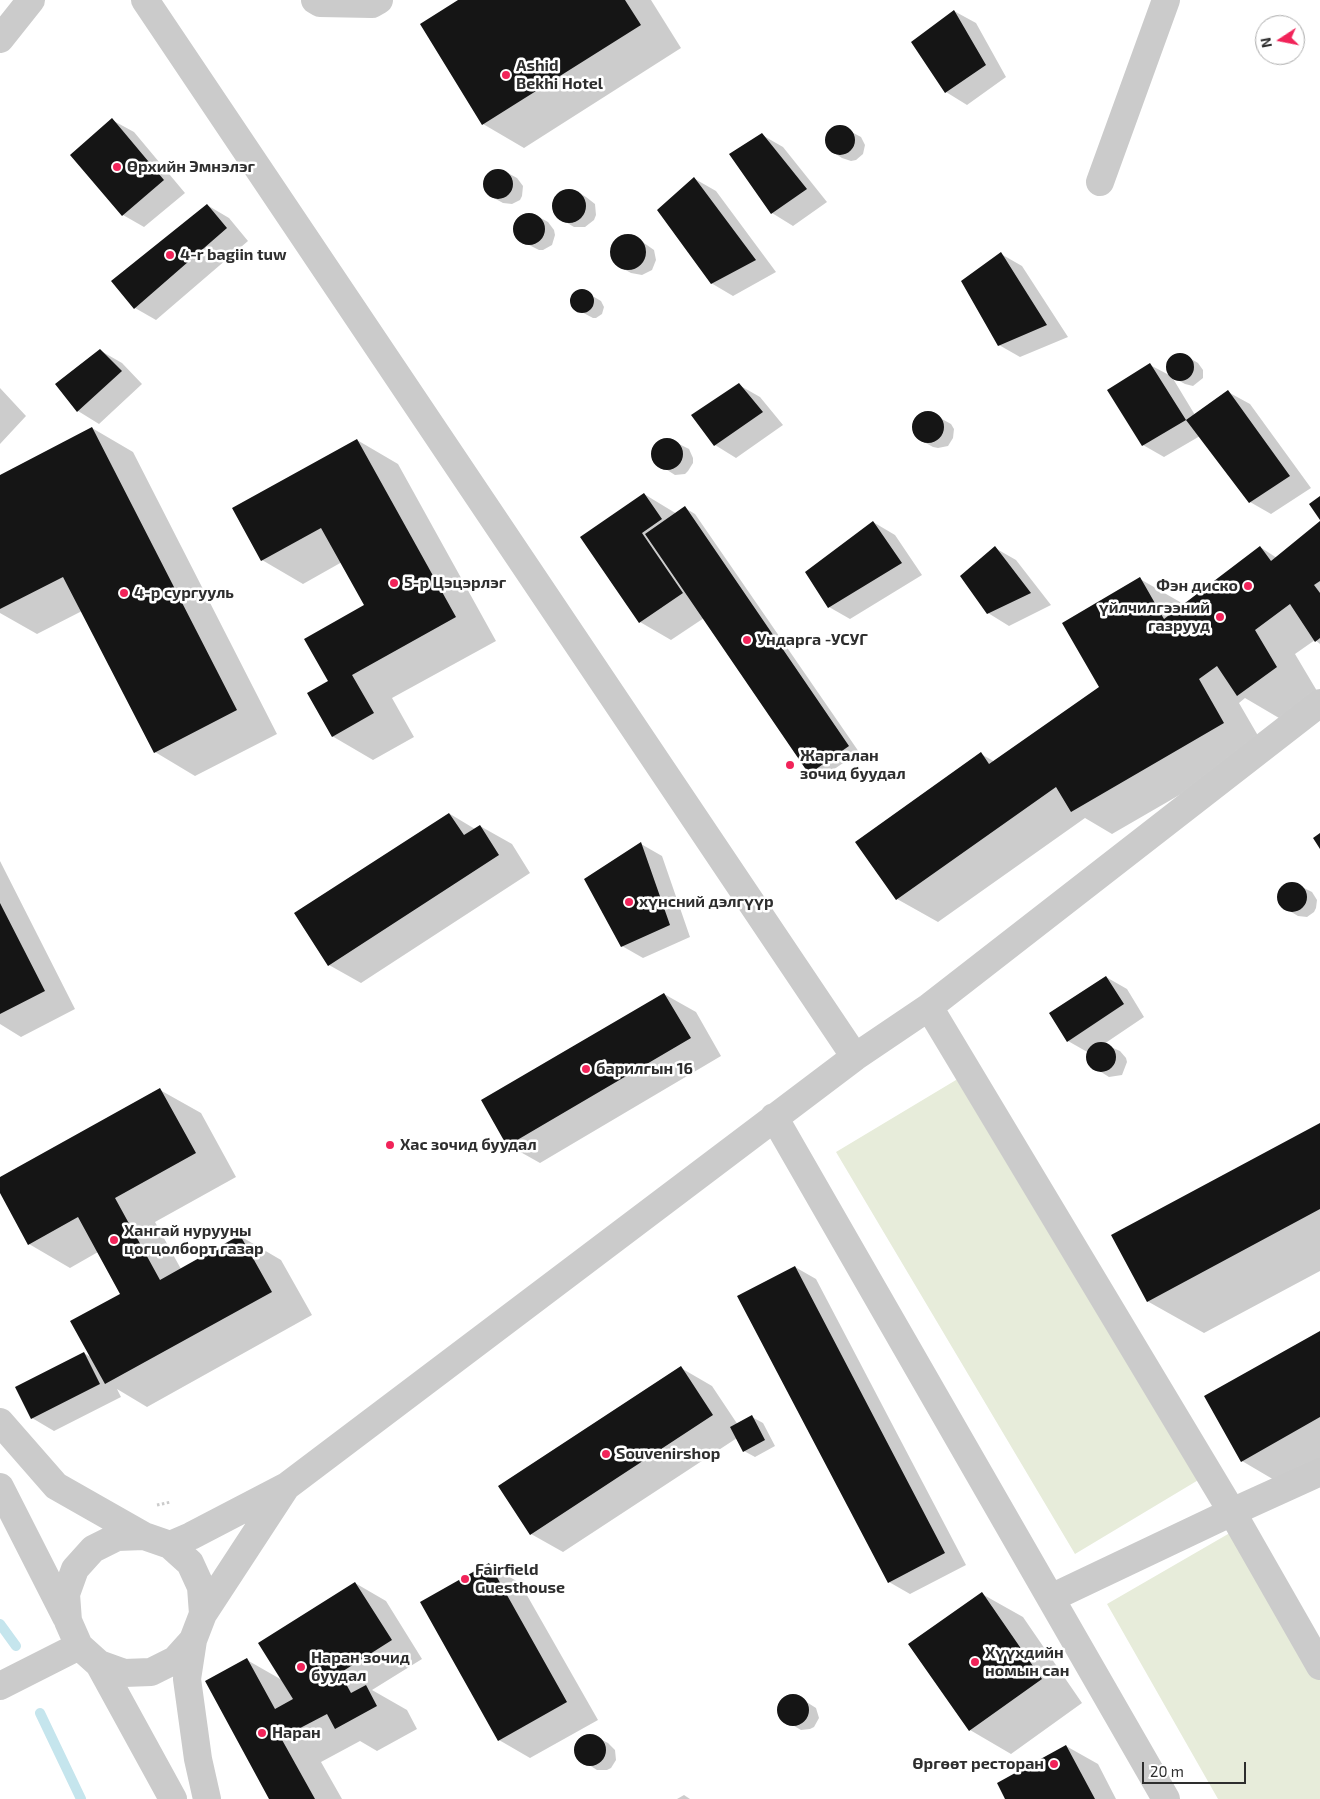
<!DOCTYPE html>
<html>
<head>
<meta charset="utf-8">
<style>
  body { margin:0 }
  #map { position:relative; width:1320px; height:1799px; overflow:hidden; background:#fff; font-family:"Exo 2",sans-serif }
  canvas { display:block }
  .north { position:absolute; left:1255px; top:15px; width:50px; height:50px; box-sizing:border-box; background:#fff; border:1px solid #ababab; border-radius:50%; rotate:259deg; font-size:14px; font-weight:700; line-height:20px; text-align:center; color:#2e2e2e }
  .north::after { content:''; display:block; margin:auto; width:18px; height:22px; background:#f12359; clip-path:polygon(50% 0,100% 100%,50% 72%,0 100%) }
  .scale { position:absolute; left:1142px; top:1762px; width:104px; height:22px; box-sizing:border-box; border:2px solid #2e2e2e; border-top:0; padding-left:6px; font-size:15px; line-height:18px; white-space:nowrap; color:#2e2e2e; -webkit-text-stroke:4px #fff; paint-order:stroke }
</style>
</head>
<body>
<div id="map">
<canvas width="1320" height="1799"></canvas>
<div class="north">N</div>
<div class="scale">20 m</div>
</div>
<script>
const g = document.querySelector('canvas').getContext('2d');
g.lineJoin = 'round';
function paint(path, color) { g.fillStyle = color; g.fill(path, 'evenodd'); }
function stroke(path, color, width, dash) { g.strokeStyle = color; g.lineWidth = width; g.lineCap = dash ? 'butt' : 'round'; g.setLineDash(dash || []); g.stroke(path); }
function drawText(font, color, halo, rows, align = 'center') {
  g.font = font + ' "Exo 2",sans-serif'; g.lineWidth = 5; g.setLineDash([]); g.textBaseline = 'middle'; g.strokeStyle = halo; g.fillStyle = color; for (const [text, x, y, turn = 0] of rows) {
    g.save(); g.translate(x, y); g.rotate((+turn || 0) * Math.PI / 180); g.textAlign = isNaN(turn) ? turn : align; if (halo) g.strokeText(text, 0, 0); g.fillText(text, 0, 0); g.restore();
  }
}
const green = new Path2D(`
  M966 1074 1205 1476 1075 1554 836 1152Z
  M1235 1530 1320 1680V1799H1218L1107 1604Z`);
const shadow = new Path2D(`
  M461 0H651L681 48 524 148 483 124 422 24Z
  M954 11 976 23 1006 77 967 105 946 92Z
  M112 120 134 132 185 193 144 227 123 215Z
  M837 127H842L861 137 865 145 863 154 856 160 851 161 842 158 831 151 827 144 829 132Z
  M762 135 783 147 827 202 793 226 772 213 731 154Z
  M497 170 506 172 517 178 523 186 522 196 520 200 512 204 503 203 492 197 485 191 484 186 486 177 492 171Z
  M695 179 716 191 776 272 733 296 711 283Z
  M564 190 576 191 586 197 595 204 596 215 594 220 585 227H574L559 218 554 210 553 201 560 193Z
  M207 205 229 218 248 241 156 320 135 308Z
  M526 214 537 216 548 222 554 230 555 235 552 245 543 250H539L519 240 514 232 515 223 522 216Z
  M629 235 634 236 654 250 656 260 652 270 642 275 631 273 620 267 616 263 611 253 612 247 618 238Z
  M1001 254 1022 266 1068 337 1020 357 999 345Z
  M584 291 601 301 604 307 602 314 596 318H593L576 309 572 300 577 292Z
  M101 351 122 363 142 384 99 424 78 411 57 384Z
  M1183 354 1198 363 1203 370V378L1193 386 1185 384 1172 377 1195 415 1228 392 1250 404 1311 488 1271 514 1250 502 1200 436 1164 457 1143 445 1150 365 1171 376 1167 368 1169 361 1175 355Z
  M739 385 760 397 783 425 736 458 715 445 692 416Z
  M0 388 26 416 0 444Z
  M931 413 951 424 954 429 953 438 948 446 938 448 933 447 922 441 915 434 914 430 916 420 922 414Z
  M92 428 133 452 277 734 195 776 155 752 82 611 37 634 0 613V476Z
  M665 439H669L689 449 693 458V463L688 471 685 474 675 475 656 463 652 454 656 444Z
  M357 440 398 464 496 641 392 698 414 737 373 760 332 736 330 682 366 606 342 562 303 584 262 560Z
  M644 494 677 514 685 508 695 514 859 752 820 779 810 773 704 618 671 640 640 622 582 538Z
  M873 522 895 535 922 575 850 619 829 607Z
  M1320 523V644L1315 640 1295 654 1317 691 1279 718 1245 698 1239 703 1264 746 1112 834 1085 818 938 922 897 899 981 754 995 762 1100 687 1140 579 1180 602 1183 607 1260 547 1277 558Z
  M995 548 1016 560 1051 605 1009 626 988 613Z
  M450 814 475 829 480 826 512 844 530 873 361 983 329 965Z
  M641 844 662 856 690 937 643 958 622 946Z
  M0 861 75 1009 21 1037 0 1024Z
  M1287 884H1296L1312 892 1317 900 1316 908 1314 912 1307 917 1298 916 1283 907 1279 899 1280 890Z
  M1106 977 1127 989 1144 1017 1104 1044 1120 1051 1126 1058 1127 1062 1122 1075 1109 1077 1090 1065 1087 1056 1089 1053 1068 1041Z
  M664 994 696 1012 721 1056 540 1163 508 1145Z
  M160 1090 201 1113 236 1177 155 1222 181 1269 240 1236 281 1260 312 1315 147 1407 117 1389 121 1397 54 1431 32 1418 17 1388 84 1353 92 1358 122 1294 98 1252 70 1268 29 1244 0 1191V1179Z
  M1320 1124V1271L1204 1333 1147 1301Z
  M795 1267 816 1279 966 1565 910 1594 889 1582Z
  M1320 1332V1481L1298 1494 1242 1461Z
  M681 1368 712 1386 738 1425 752 1417 763 1423 775 1446 755 1457 744 1451 737 1438 563 1552 531 1534Z
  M489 1565 520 1583 598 1720 530 1758 499 1740Z
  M355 1583 386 1601 422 1659 372 1690 407 1710 417 1729 377 1751 360 1741 321 1762 342 1799H270L247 1660 282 1680Z
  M982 1594 1023 1617 1082 1703 1011 1754 970 1730 910 1645Z
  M788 1696H797L816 1708 819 1718 814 1727 810 1729 801 1730 782 1719 780 1715 779 1706 784 1698Z
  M592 1735 608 1743 615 1750 616 1760 611 1768 607 1770H597L578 1758 575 1748 579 1740 583 1737Z
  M1066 1746 1098 1764 1116 1799H1007Z
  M684 1795 690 1799H677Z`);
const stream = new Path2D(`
  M0 1624 16 1646
  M40 1713 81 1799`);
const building = new Path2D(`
  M458 0H625L641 25 482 125 420 24Z
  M954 10 986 65 945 93 911 42Z
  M112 118 164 180 122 216 70 155Z
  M825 140a15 15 0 1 1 30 0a15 15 0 1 1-30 0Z
  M762 133 807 189 771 214 729 154Z
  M483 184a15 15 0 1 1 30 0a15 15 0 1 1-30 0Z
  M694 177 756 260 711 284 657 210Z
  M552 206a17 17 0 1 1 34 0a17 17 0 1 1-34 0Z
  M207 204 227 228 134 309 111 281Z
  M513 229a16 16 0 1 1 32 0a16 16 0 1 1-32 0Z
  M610 252a18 18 0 1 1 36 0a18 18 0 1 1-36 0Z
  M1001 252 1047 325 998 346 961 281Z
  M570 301a12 12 0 1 1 24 0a12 12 0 1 1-24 0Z
  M100 349 122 371 77 412 55 384Z
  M1166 367a14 14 0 1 1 28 0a14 14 0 1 1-28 0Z
  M1150 363 1186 420 1142 446 1107 390Z
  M739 383 763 412 714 446 691 415Z
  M1228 390 1290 476 1249 503 1186 420Z
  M912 427a16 16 0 1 1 32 0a16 16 0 1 1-32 0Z
  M92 427 237 710 154 753 63 577 0 609V475Z
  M651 454a16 16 0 1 1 32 0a16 16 0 1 1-32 0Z
  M357 439 456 617 352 675 374 713 332 737 307 693 328 681 304 639 364 605 321 528 261 561 232 508Z
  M644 493 662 519 642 533 683 593 639 623 580 537Z
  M1320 496V520L1309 504Z
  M685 506 849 746 809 774 645 534Z
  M873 521 902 563 828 608 805 572Z
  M1320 521V581L1314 585 1320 593V638L1315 642 1290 604 1255 630 1277 667 1237 696 1217 666 1199 679 1224 723 1071 812 1056 787 896 900 855 842 981 752 989 764 1099 687 1062 623 1140 577 1164 619 1260 546 1271 561Z
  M995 546 1031 593 987 614 960 576Z
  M449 813 464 835 480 825 499 855 328 966 294 913Z
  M1320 833V849L1313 838Z
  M641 842 670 925 621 947 584 879Z
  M1277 897a15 15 0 1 1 30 0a15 15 0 1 1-30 0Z
  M0 903 45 991 0 1014Z
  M1106 976 1124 1004 1067 1042 1049 1013Z
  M664 993 691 1038 507 1146 481 1100Z
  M1086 1057a15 15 0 1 1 30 0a15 15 0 1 1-30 0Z
  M160 1088 196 1153 115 1198 160 1280 240 1235 272 1292 105 1384 70 1321 120 1294 78 1217 28 1245 0 1193V1177Z
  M1320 1123V1209L1147 1302 1111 1235Z
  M795 1266 945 1553 888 1583 737 1296Z
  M1320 1331V1417L1241 1462 1204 1396Z
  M84 1352 100 1384 31 1419 15 1387Z
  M681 1366 713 1415 530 1535 498 1486Z
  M752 1415 765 1440 743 1452 730 1427Z
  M489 1563 567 1702 498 1741 420 1602Z
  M355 1582 392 1640 340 1673 351 1693 366 1685 377 1706 335 1729 327 1714 281 1738 315 1799H269L205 1681 247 1658 275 1709 293 1699 258 1643Z
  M982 1592 1042 1679 969 1731 908 1644Z
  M777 1710a16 16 0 1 1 32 0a16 16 0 1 1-32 0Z
  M574 1750a16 16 0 1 1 32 0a16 16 0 1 1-32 0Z
  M1066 1745 1095 1799H1005L997 1783Z`);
const path = new Path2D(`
  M157 1505 171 1502`);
const minor = new Path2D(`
  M145 0 855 1057
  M315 0 320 3 372 4 379 0
  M0 39 31 0
  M1100 182 1166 0
  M929 1007 1232 1512 1320 1666
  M774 1117 1166 1799
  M0 1422 56 1486 144 1536 170 1545 190 1563 201 1587 203 1614 193 1640 175 1660 151 1672 124 1673 99 1664 79 1646 68 1621 66 1594 75 1569 93 1549 117 1537 144 1536
  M0 1487 66 1617
  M170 1545 191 1536 287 1486 855 1057 929 1007 1320 703
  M1051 1598 1232 1512 1320 1472
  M203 1614 286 1487
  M193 1640 187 1679 198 1759 207 1799
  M99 1664 173 1799
  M0 1686 79 1646`);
const markers = [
  [506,75,5,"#f12359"],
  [117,167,5,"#f12359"],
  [170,255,5,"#f12359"],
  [394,583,5,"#f12359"],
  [1248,586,5,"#f12359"],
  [124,593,5,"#f12359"],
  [1220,617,5,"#f12359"],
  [747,640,5,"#f12359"],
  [790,765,5,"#f12359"],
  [629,902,5,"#f12359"],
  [586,1069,5,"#f12359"],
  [390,1145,5,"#f12359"],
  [114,1240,5,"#f12359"],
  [606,1454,5,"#f12359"],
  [465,1579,5,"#f12359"],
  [975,1662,5,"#f12359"],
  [301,1667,5,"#f12359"],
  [262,1733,5,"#f12359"],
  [1054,1764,5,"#f12359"]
];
const poiNames = [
  ["Ashid",516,66],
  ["Bekhi Hotel",516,84],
  ["Өрхийн Эмнэлэг",127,167],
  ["4-r bagiin tuw",180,255],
  ["5-р Цэцэрлэг",404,583],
  ["Фэн диско",1238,586,"right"],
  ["4-р сургууль",134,593],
  ["үйлчилгээний",1210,608,"right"],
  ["газрууд",1210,626,"right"],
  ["Ундарга -УСУГ",757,640],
  ["Жаргалан",800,756],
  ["зочид буудал",800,774],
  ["хүнсний дэлгүүр",639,902],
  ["барилгын 16",596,1069],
  ["Хас зочид буудал",400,1145],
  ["Хангай нурууны",124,1231],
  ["цогцолборт газар",124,1249],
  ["Souvenirshop",616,1454],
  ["Fairfield",475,1570],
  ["Guesthouse",475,1588],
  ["Хүүхдийн",985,1653],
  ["номын сан",985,1671],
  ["Наран зочид",311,1658],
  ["буудал",311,1676],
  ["Наран",272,1733],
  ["Өргөөт ресторан",1044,1764,"right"]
];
paint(green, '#e7ecda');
paint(shadow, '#0003');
stroke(stream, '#c5e5ed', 10);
paint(building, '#151515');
stroke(path, '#cbcbcb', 3, [2.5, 2.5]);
stroke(minor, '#cbcbcb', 28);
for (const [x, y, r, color] of markers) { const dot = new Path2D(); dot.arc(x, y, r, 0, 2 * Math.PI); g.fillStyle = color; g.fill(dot); stroke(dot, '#fff', 2); }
drawText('bold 16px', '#2e2e2e', '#fff', poiNames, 'left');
</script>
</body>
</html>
